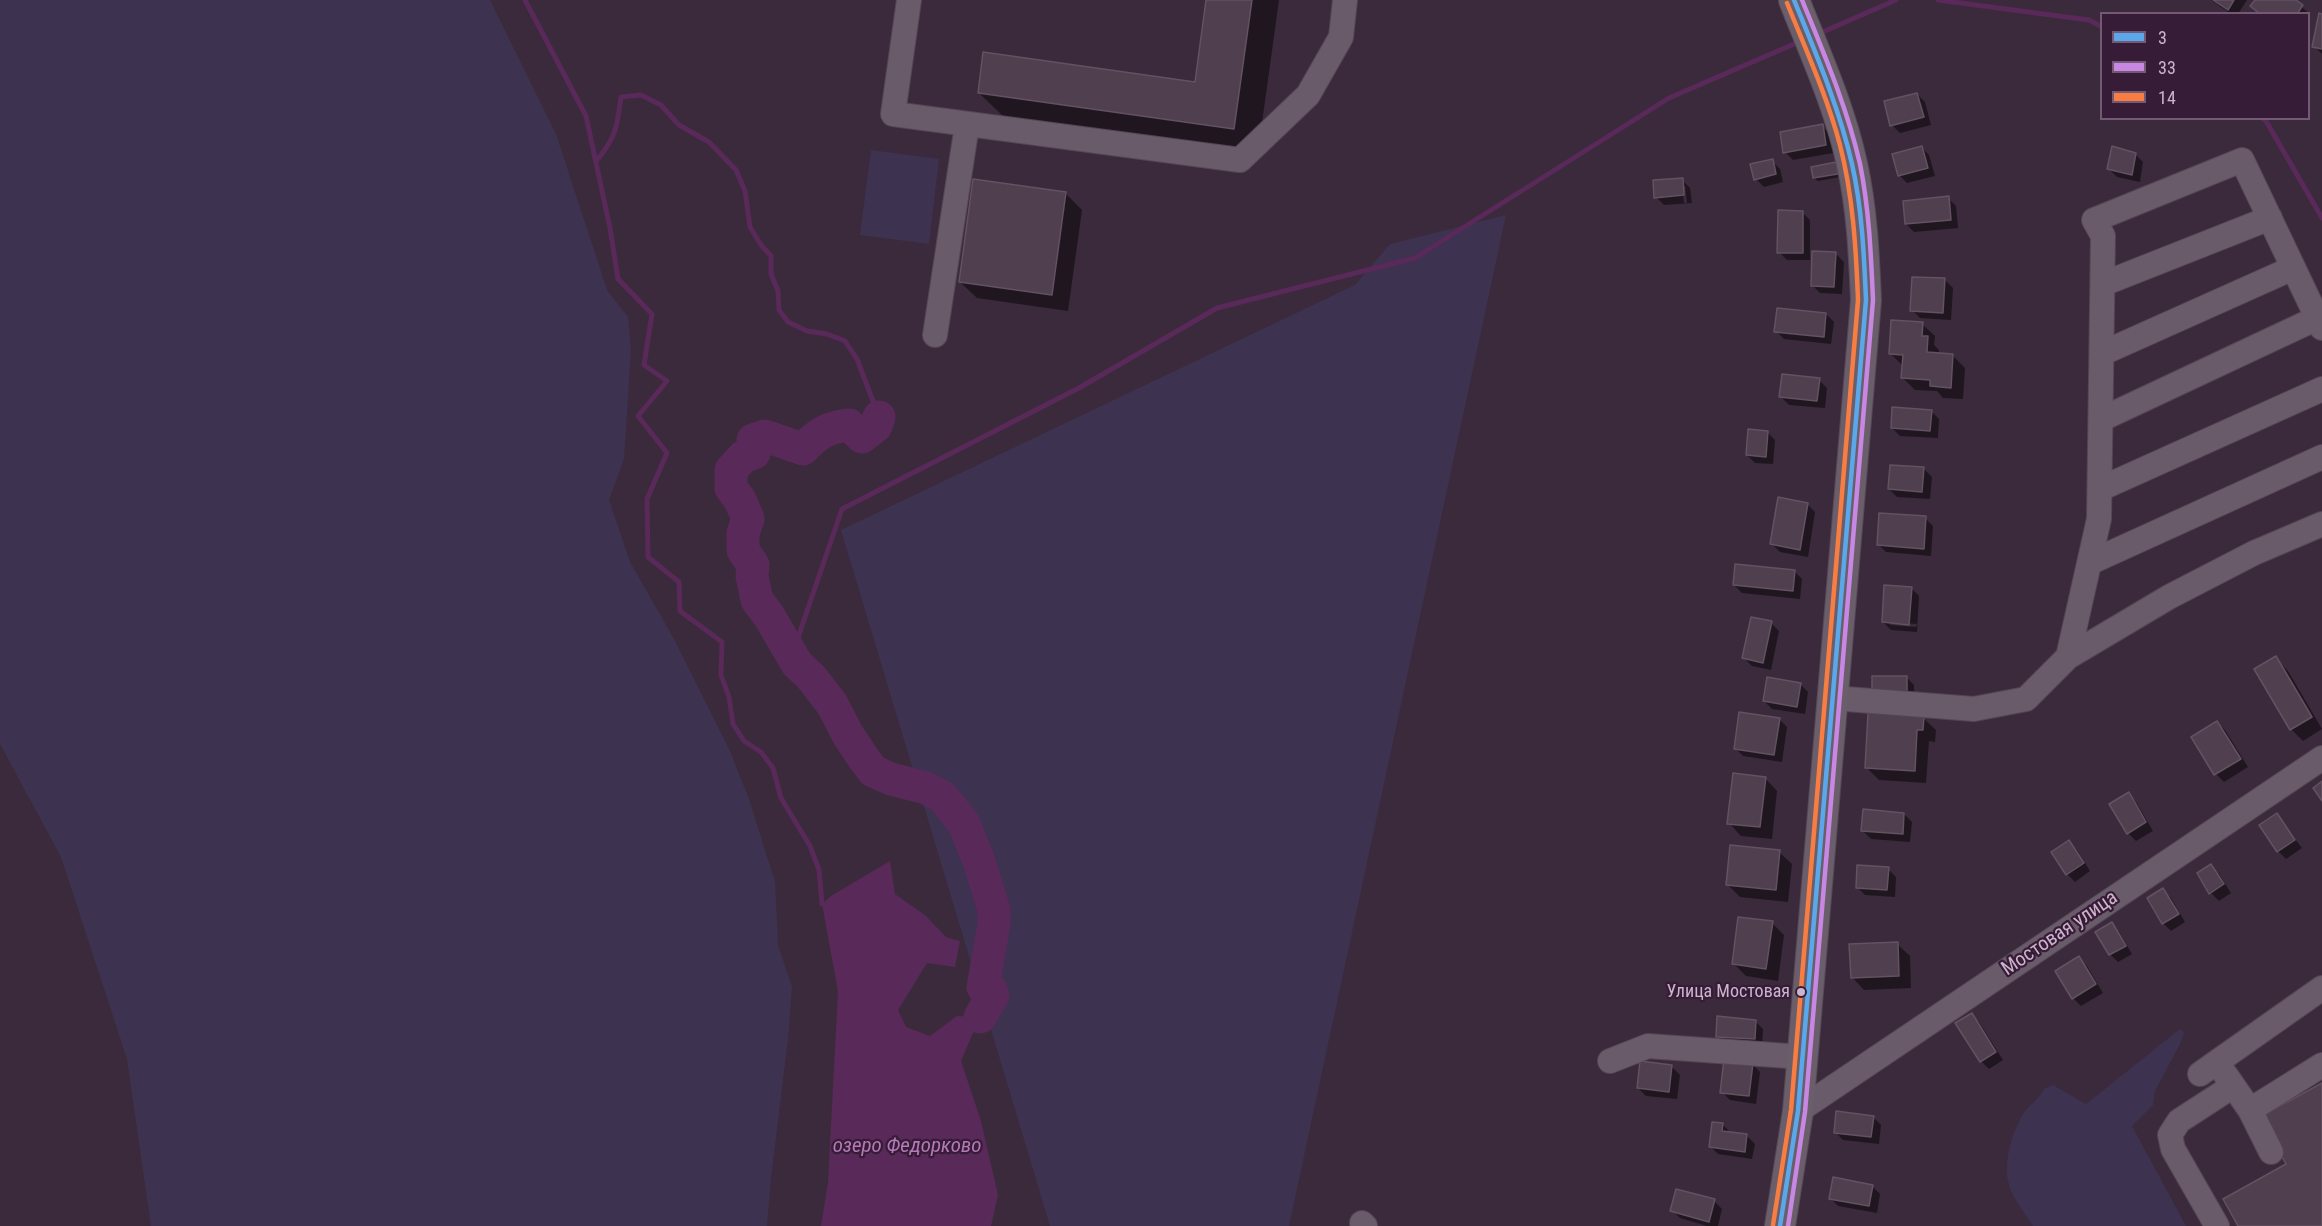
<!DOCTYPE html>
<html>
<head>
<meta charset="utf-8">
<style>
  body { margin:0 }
  #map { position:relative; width:2322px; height:1226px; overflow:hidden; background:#3b2a3c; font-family:"Roboto Condensed",sans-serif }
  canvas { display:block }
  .legend { position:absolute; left:2100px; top:12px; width:210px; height:108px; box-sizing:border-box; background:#371c37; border:2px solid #735973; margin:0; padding:8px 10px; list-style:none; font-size:18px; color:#ccb4cc }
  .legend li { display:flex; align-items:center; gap:12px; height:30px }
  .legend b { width:30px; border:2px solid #735973 }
</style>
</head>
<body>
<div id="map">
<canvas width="2322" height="1226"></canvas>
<ul class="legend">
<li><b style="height:8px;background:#5aa8eb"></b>3</li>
<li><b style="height:8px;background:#c787e3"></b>33</li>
<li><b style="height:8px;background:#f77d43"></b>14</li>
</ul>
</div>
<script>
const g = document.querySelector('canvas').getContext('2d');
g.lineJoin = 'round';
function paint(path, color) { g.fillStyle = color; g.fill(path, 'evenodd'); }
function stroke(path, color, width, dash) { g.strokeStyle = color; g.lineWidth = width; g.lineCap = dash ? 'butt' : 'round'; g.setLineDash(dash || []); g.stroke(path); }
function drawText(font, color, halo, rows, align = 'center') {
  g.font = font + ' "Roboto Condensed",sans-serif'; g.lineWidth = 4.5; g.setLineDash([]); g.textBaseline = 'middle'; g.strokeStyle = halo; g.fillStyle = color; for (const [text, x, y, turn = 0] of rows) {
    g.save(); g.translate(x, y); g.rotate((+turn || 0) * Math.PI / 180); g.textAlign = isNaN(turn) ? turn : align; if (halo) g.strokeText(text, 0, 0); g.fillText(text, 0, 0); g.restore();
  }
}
const green = new Path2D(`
  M0 0H490L556 134 607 290 628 317 631 350 624 459 609 500 630 562 674 639 730 751 749 799 775 882 778 945 792 987 788 1039 771 1178 767 1226H151L127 1059 61 857 0 744Z
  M871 150 939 159 929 244 860 235Z
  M1506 215 1289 1226H1050L841 530 1355 285 1390 244Z
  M2180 1029 2184 1033 2180 1044 2155 1091 2153 1105 2132 1126 2186 1226H2033C2025 1213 2011 1197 2008 1181 2004 1159 2012 1133 2023 1114 2030 1104 2039 1099 2044 1089L2053 1085 2086 1104Z`);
const water = new Path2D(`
  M890 861 895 894 926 916 946 937 960 941 955 967 927 963 898 1010 906 1027 930 1036 957 1016 980 1017 961 1061 981 1121 998 1195 991 1226H821L828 1182 838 991 822 904 831 896Z`);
const shadow = new Path2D(`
  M1207 0H1279L1258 152 1004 117 979 93 1196 83Z
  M2211 0H2247L2238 14H2231Z
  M2256 0H2293L2310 14 2308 17V14H2260Z
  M2322 15V54L2314 46Z
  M1917 94 1925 102 1931 125 1900 133 1892 125Z
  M1822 126 1830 134 1833 153 1793 160 1785 152Z
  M1921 147 1929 155 1935 176 1907 183 1899 175Z
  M2135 154 2143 162 2140 182 2117 177 2109 169Z
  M1772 161 1780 169 1783 182 1764 187 1756 179Z
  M1835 164 1839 168 1840 177 1818 181 1814 178Z
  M1682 180 1690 188 1692 203 1664 205 1656 197ZM1682 186H1685L1687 203H1684Z
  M1065 193 1082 210 1068 311 977 298 960 282Z
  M1948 198 1956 206 1958 228 1914 232 1906 224Z
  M1802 212 1810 220V260H1787L1779 252Z
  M1836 254 1844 262 1842 294 1820 293 1812 285Z
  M1945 280 1953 288 1951 320 1920 318 1912 310Z
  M1826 314 1834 322 1831 344 1784 339 1776 331Z
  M1922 324 1935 336 1934 345 1939 350V354L1952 355 1965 368 1963 399 1943 398 1937 391 1915 390 1902 377 1903 366 1890 353Z
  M1819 380 1827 388 1825 408 1789 405 1781 397Z
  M1931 411 1939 419 1938 438 1900 436 1892 428Z
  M1767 432 1775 440 1773 464 1755 463 1747 455Z
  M1924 469 1932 477 1930 499 1897 497 1889 489Z
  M1807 504 1815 512 1808 557 1780 552 1772 544Z
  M1925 518 1933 526 1931 556 1886 552 1878 544Z
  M1794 571 1802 579 1800 599 1742 593 1734 585Z
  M1911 588 1919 596 1917 632 1891 630 1883 622ZM1890 622 1917 624 1916 627 1890 625Z
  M1771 623 1779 631 1771 670 1752 666 1744 658Z
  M2275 658 2288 671 2322 729 2303 741 2291 729Z
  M1906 677 1914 685V704H1881Z
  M1800 684 1808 692 1805 714 1772 709 1764 701Z
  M1923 718 1936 730 1935 742 1929 741 1926 783 1879 780 1867 768Z
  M1779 719 1787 727 1782 762 1743 756 1735 748Z
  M2217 722 2225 730 2248 767 2224 782 2216 774 2193 738Z
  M1765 778 1777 791 1772 839 1741 836 1729 823Z
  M2128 794 2136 802 2153 831 2136 841 2128 833Z
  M1904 814 1912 822 1910 842 1871 839 1863 831Z
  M2276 815 2302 848 2286 859 2278 851Z
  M2069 842 2077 850 2090 871 2075 882 2067 874Z
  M1779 852 1792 864 1788 902 1740 897 1728 885Z
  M2211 866 2219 874 2231 893 2219 901 2211 893Z
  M1888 869 1896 877 1895 897 1865 895 1857 887Z
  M2163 890 2171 898 2185 922 2171 931 2163 923Z
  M1772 923 1784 935 1778 981 1746 976 1734 964Z
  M2111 924 2119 932 2132 954 2118 962 2110 954 2097 932Z
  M1897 944 1910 956 1911 988 1864 990 1852 977Z
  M2079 958 2087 966 2103 993 2081 1006 2073 998Z
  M1971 1015 1979 1022 2003 1060 1989 1069 1981 1061Z
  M1755 1021 1763 1029 1762 1047 1725 1044 1717 1036Z
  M1752 1064 1760 1072 1756 1104 1730 1100 1722 1092Z
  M1672 1067 1680 1075 1677 1099 1646 1096 1638 1088Z
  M1873 1117 1881 1125 1879 1144 1843 1140 1835 1132Z
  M1723 1125 1731 1133 1747 1136 1755 1144 1752 1159 1718 1154 1710 1146Z
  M1872 1186 1880 1194 1877 1213 1838 1206 1830 1198Z
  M1714 1201 1722 1209 1718 1226H1707L1680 1218 1672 1210Z`);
const stream = new Path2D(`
  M525 0 586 116 610 228 618 279 652 314 644 365 667 381 638 416 667 453 647 499 648 557 679 582 680 611 722 642 721 675 729 697 733 724 744 741 761 752 773 768 781 798 810 846 819 870 822 904
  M1938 0 2089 20 2102 27
  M1818 34 1896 0
  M2262 118 2266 121 2322 218
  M596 161C616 138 617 127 621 97L641 95 661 105 679 125 709 142 736 170 745 191 750 227 761 245 771 256V274L778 291 779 310 788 322 807 331 827 334 845 341 857 359 879 417
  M792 655 842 509 1079 388 1217 308 1415 258 1669 98 1801 41`);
const river = new Path2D(`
  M879 417 876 426 862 437 849 425C828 427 817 434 803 449L765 436 753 440 754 453 743 457 731 470V488L740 500 748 519 743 533V550L753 565 752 576 757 600 769 616 797 664 811 677 832 704 848 735 862 756 873 771 891 779 926 788 943 797 964 824 979 861 994 910V924L983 987 991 990 993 995 980 1017`);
const building = new Path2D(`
  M1206 0H1252L1234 129 978 93 983 52 1195 82Z
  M2213 0H2234L2228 10Z
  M2255 0H2296L2303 5 2297 14H2260L2250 6Z
  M2319 13 2322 14V49L2312 47Z
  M1917 93 1924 117 1890 126 1884 101Z
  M1823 124 1826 145 1783 153 1780 132Z
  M1922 146 1928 168 1898 176 1892 154Z
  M2112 146 2136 153 2132 175 2107 169Z
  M1773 159 1776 174 1754 180 1750 164Z
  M1836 162 1838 174 1813 178 1811 167Z
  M1683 178 1684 195 1654 198 1653 180Z
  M973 179 1066 192 1052 295 959 282Z
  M1949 196 1951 220 1905 224 1903 201Z
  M1778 210 1803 211V253H1777Z
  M1812 251 1836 252 1834 287 1811 286Z
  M1912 277 1945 278 1943 313 1910 311Z
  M1777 308 1826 313 1824 337 1774 332Z
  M1891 320 1923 322 1922 336H1928L1927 352 1953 354 1951 388 1930 386V380L1901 378 1903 355 1889 354Z
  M1782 374 1820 378 1817 401 1779 397Z
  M1892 407 1932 410 1930 431 1891 428Z
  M1748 429 1768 431 1766 457 1746 455Z
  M1890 465 1924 467 1922 492 1888 489Z
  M1778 497 1808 503 1800 550 1770 544Z
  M1879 513 1926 516 1924 549 1877 545Z
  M1735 564 1795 570 1793 591 1733 585Z
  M1884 585 1912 587 1909 625 1882 622Z
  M1751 617 1772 621 1763 663 1742 658Z
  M2276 656 2312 717 2290 730 2254 669Z
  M1872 676H1907V697H1872Z
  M1767 677 1801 683 1797 707 1763 701Z
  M1739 712 1780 718 1774 755 1734 749Z
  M1868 713 1924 716 1923 730H1917L1915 771 1865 768Z
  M2217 721 2241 759 2214 775 2191 737Z
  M1733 773 1766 777 1760 827 1727 824Z
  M2322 781V801L2313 788Z
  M2129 792 2146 822 2127 834 2109 804Z
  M1863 809 1904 813 1903 834 1861 831Z
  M2277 813 2295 840 2277 852 2259 825Z
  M2069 840 2084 863 2066 875 2051 852Z
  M1730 845 1780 850 1776 890 1726 885Z
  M2211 864 2224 884 2209 894 2197 873Z
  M1857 865 1889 867 1887 890 1856 888Z
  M2163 888 2179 914 2162 924 2147 898Z
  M1738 917 1773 921 1766 969 1732 964Z
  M2112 922 2126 946 2109 955 2095 932Z
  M1898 942 1899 976 1851 978 1849 944Z
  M2079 956 2096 984 2072 999 2055 971Z
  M1972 1013 1996 1052 1980 1062 1955 1023Z
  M1717 1016 1756 1020 1755 1039 1716 1037Z
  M1724 1059 1753 1063 1749 1096 1720 1093Z
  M1640 1061 1672 1065 1669 1092 1637 1088Z
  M2322 1083V1226H2238L2223 1199 2286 1164 2260 1117Z
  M1836 1111 1874 1116 1871 1137 1834 1133Z
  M1712 1122 1723 1123 1722 1131 1747 1134 1745 1152 1709 1147Z
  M1833 1177 1873 1185 1869 1206 1829 1199Z
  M1676 1189 1715 1199 1709 1222 1670 1211Z`);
const minor = new Path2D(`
  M909 0 893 114 1240 160 1308 95 1341 37 1345 0
  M2103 284 2270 218
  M935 335 967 125
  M2103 353 2293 268
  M2102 419 2317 318
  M2100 489 2322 389
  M2089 563 2322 457
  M2068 657 2099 519 2103 236 2094 220 2242 160 2322 328
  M1833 698 1974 709 2026 699 2068 657 2169 597 2254 553 2322 524
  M1610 1061 1648 1046 1802 1057
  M2200 1074 2322 988
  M2225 1074 2250 1110 2271 1152
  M2250 1110 2322 1065
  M1798 1111 2322 758
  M1362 1223 1365 1226
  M2217 1226 2173 1149 2170 1135 2179 1121 2233 1086`);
const major = new Path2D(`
  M1780 1226 1798 1111 1866 300C1864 254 1862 209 1852 164 1840 108 1815 53 1794 0`);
const bus1 = new Path2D(`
  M1780 1226 1798 1111 1866 300C1864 254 1862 208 1852 164 1839 107 1816 54 1794 0`);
const bus2 = new Path2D(`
  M1788 1226 1805 1112 1873 300C1871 254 1869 208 1860 164 1847 107 1824 54 1802 0`);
const bus3 = new Path2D(`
  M1773 1225 1791 1110 1858 300C1856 248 1853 196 1840 145 1827 96 1806 50 1787 3`);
const markers = [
  [1801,992,5,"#ccb4cc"]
];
const busNames = [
  ["Улица Мостовая",1790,992]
];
const streetNames = [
  ["Мостовая улица",2060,934,-34]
];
const waterNames = [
  ["озеро Федорково",907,1147]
];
paint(green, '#3d3250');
paint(water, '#592959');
paint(shadow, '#0007');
stroke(stream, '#592959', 5);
stroke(river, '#592959', 33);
paint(building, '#4f3f4f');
stroke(building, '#625262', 1.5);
stroke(minor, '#544654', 26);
stroke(major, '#574857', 32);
stroke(minor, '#695b69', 24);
stroke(major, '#6a5e6a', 30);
stroke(bus1, '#5aa8eb', 4.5);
stroke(bus2, '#c787e3', 4.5);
stroke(bus3, '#f77d43', 4.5);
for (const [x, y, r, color] of markers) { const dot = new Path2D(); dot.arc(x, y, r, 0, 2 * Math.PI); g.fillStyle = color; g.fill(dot); stroke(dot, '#371c37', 2); }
drawText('18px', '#ccb4cc', '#371c37', busNames, 'right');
drawText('20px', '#ccb4cc', '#371c37', streetNames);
drawText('italic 21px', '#b579b7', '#371c37', waterNames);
</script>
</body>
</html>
